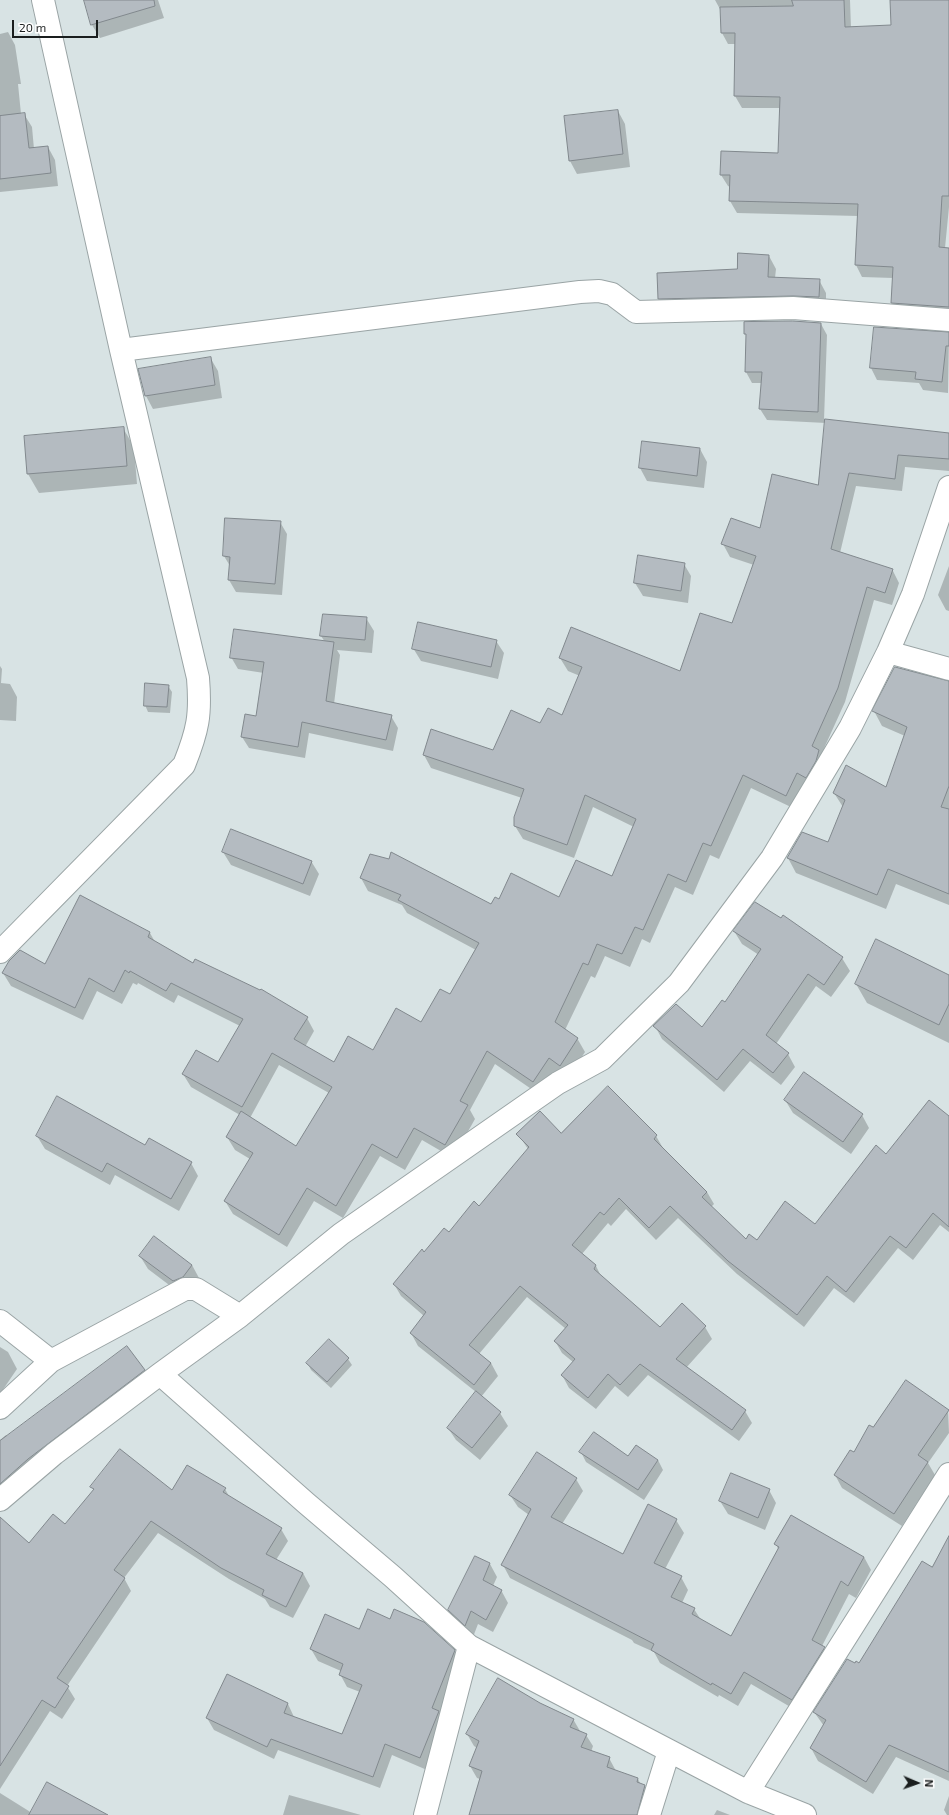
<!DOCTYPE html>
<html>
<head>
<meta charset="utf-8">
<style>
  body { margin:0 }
  #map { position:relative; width:949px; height:1815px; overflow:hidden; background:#d8e3e4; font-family:"Exo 2",sans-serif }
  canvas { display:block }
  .north { position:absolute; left:897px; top:1763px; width:40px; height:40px; -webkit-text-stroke:3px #fff; paint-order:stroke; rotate:92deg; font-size:11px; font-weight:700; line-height:16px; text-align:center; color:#1a1e1e }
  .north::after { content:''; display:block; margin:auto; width:14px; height:18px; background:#1a1e1e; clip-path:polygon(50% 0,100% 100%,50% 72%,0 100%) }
  .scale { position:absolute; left:12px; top:20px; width:86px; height:18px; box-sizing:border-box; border:2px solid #1a1e1e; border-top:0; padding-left:5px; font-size:12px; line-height:14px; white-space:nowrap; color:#1a1e1e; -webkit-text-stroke:3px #fff; paint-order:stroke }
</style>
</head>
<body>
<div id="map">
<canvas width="949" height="1815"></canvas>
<div class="north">N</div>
<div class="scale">20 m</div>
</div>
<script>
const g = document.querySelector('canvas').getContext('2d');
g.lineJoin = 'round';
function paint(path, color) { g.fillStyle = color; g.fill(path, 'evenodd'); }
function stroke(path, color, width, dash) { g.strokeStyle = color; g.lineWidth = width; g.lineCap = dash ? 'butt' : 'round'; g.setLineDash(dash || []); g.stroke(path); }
const shadow = new Path2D(`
  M90 0H158L164 18 100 38 92 25 85 1Z
  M715 0H850L851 28 892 26 891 0H949V207L945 248 949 249V318L899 315 892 303 893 278 862 277 856 265 858 216 737 213 730 201V187L728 186 721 175 779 154 781 108H742L735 96 736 44H728L722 33 721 11Z
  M8 32 15 45 21 84H18L21 114H24L32 127 34 149 48 147 55 160 58 186 0 192V34Z
  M618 111 625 124 630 167 577 174 570 161Z
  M769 256 776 269 775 278 819 280 826 293V310L667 312 659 299 738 270Z
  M821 324 827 335 824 420 949 434V471L905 467 902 491 856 486 840 553 892 569 899 583 892 605 874 600 845 702 821 755 793 808 751 788 719 859 710 855 693 895 675 887 650 943 642 939 630 967 605 956 595 978 591 976 565 1030 577 1038 585 1052 568 1078 557 1071 540 1095 495 1064 470 1110 475 1119 453 1158 422 1140 405 1170 380 1156 343 1218 314 1201 287 1247 233 1214 225 1201 250 1159 235 1150 227 1137 240 1115 191 1087 183 1074 218 1064 240 1026 178 995 174 1003 138 983 137 985 133 983 122 1004 97 991 83 1020 11 986 3 973 45 965 150 933 155 942 194 964 307 1018 314 1031 305 1047 334 1063 373 1052 422 1023 450 996 476 950 407 913 402 905 368 891 361 878 492 905 499 900 560 898 612 877 634 827 593 807 574 858 523 839 515 826 522 798 431 768 424 755 494 751 541 724 562 717 580 676 568 671 560 658 681 672 733 624 754 565 730 557 723 544 760 530 819 486 826 423 767 420 760 409 762 383H752L746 372 747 337 745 333ZM279 1065 329 1093 296 1147 250 1118Z
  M949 333 948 393 923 390 919 383 877 380 871 368Z
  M211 359 218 371 222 398 153 409 146 396Z
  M123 428 134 447 137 484 39 493 28 474 25 437Z
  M700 449 707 462 704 488 647 481 640 468Z
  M280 522 287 534 282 595 236 592 229 580 230 566 224 556Z
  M684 564 691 576 688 603 643 596 635 583Z
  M949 566V611L946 610 938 595Z
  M323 615 366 618 374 631 372 653 337 650 340 655 334 704 391 716 398 728 393 751 309 733 305 758 249 748 242 737 257 717 264 673 238 669 231 657 325 642 321 636Z
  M496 641 504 653 498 679 421 661 413 648Z
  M0 666 2 669 1 683 10 684 17 697 16 721 0 720Z
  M949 682V905L896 884 886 909 796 873 788 858 828 844 843 807 834 793 887 788 905 736 882 726 874 711Z
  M168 686 172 692 170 713 148 712 145 705Z
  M223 852 311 861 319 874 310 896 231 865Z
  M783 916 842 958 850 971 831 997 816 986 776 1044 788 1054 795 1067 781 1085 750 1061 724 1092 662 1039 655 1026 702 1028 725 1004 759 955 742 944 734 931 781 920Z
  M949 976V1043L867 1003 856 984Z
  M785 1100 862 1115 869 1128 851 1154 793 1113Z
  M949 1117V1232L940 1225 913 1260 898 1248 854 1303 834 1288 804 1327 737 1274 678 1218 656 1240 626 1209 611 1226 608 1223 582 1254 596 1266 602 1278 660 1328 705 1327 712 1339 686 1368 745 1411 752 1423 739 1441 648 1375 628 1397 615 1386 596 1409 569 1388 562 1375 573 1362 562 1353 555 1341 566 1329 527 1297 479 1354 491 1363 498 1376 481 1397 500 1413 508 1426 480 1460 456 1440 448 1428 476 1392 418 1346 411 1333 424 1316 401 1296 394 1284 425 1253 480 1207 528 1149 518 1134 656 1136 663 1148 707 1192 714 1204 711 1207 746 1241H757L815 1225 887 1155Z
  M37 1136 146 1146 191 1163 198 1176 179 1211 115 1175 110 1185 45 1149Z
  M140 1256 192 1265 199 1278 190 1290 181 1294 148 1269Z
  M329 1340 348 1359 352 1365 331 1388 311 1370 308 1364Z
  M0 1347 8 1352 17 1369 0 1394Z
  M144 1370 151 1382 0 1503V1440L6 1435 8 1436Z
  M948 1410 949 1433 928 1463 935 1475 902 1526 842 1488 835 1475 873 1429Z
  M581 1452 658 1460 663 1470 644 1500 586 1462Z
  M576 1479 583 1491 562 1524 624 1555 676 1520 684 1533 665 1569 681 1577 688 1590 682 1603 694 1609 701 1620 731 1637 778 1549 776 1544 864 1557 871 1570 856 1598 849 1594 822 1646 832 1661 799 1712 751 1684 738 1706 719 1695 718 1697 660 1663 654 1652 634 1643 632 1640 510 1578 503 1565 529 1515 518 1507 510 1495Z
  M92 1487 172 1491 225 1489 230 1498 281 1529 288 1541 276 1560 303 1573 310 1586 293 1618 270 1607 265 1599 229 1579 158 1533 124 1578 131 1591 67 1686 75 1699 62 1719 50 1711 0 1789V1519L29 1544 65 1525 94 1491Z
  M769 1490 776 1503 765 1530 728 1514 720 1501Z
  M949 1538V1781L896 1757 873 1794 818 1761 811 1748 824 1726 814 1712 856 1665 860 1664 932 1568Z
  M490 1564 497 1577 493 1586 501 1590 508 1603 493 1632 478 1624 473 1637 456 1623 449 1610Z
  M359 1631 454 1651 461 1663 427 1770 392 1755 380 1788 278 1750 274 1759 214 1730 207 1718 227 1675 288 1704 294 1717 343 1736 360 1692 347 1687 340 1674 341 1671 318 1661 311 1649Z
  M540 1704 573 1719 580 1731 586 1735 593 1746 591 1752 609 1758 616 1771 638 1779 641 1785 645 1786 651 1798 646 1815H470L480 1779 477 1778 470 1766 477 1748 474 1746 467 1734Z
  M0 1793 32 1813 106 1815H0Z
  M289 1795 361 1815H283Z
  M949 1796V1815H947L944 1810Z
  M717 1810 730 1815H714Z`);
const building = new Path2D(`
  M84 0H154L155 6 91 25Z
  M792 0H844L845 27 891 25 890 0H949V196H942L939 247 949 248V307L891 303 893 267 855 265 858 204 729 201 730 175H720L721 151 778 153 780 97 734 96 735 33H721L720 7 793 6Z
  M618 110 623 154 569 161 564 116Z
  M25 113 29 148 48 146 51 173 0 179V116Z
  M738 253 769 255 768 277 820 279 819 297 793 296 658 299 657 273 737 269Z
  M793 321 821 323 818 412 759 409 762 372H745L746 334H744V322Z
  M874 327 949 332V346H946L942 382 915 379 916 372 870 368Z
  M211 357 215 385 145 396 138 369Z
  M825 419 949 433V459L898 455 895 479 849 473 831 549 893 569 885 593 867 587 838 688 812 746 819 750 816 761 806 778 797 773 786 796 743 775 711 846 703 843 686 882 668 874 643 930 635 927 622 954 597 944 588 965 583 963 555 1022 578 1038 560 1066 549 1058 533 1082 487 1051 460 1101 468 1105 445 1145 414 1128 397 1158 372 1144 336 1206 307 1188 279 1235 224 1201 253 1153 226 1137 241 1111 296 1146 332 1087 272 1053 242 1107 182 1074 196 1050 218 1062 243 1019 171 983 166 991 130 971 129 973 125 970 114 992 89 978 75 1008 2 973 9 961 20 950 45 964 80 895 150 932 148 937 193 963 195 959 260 990 261 989 308 1017 294 1039 334 1062 348 1036 373 1050 396 1008 421 1022 440 989 450 994 479 943 398 900 401 895 360 878 370 854 389 859 391 852 491 904 495 897 499 899 511 873 559 897 576 860 612 876 636 819 585 795 567 845 514 826V817L524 789 423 755 431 729 493 750 511 710 540 723 548 708 562 715 582 667 559 658 571 627 680 671 700 613 732 623 756 556 721 544 731 518 760 528 772 474 818 485Z
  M124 427 127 466 27 474 24 436Z
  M642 441 700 448 697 476 639 468Z
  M225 518 281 521 275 584 228 580 230 557 223 556Z
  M638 555 685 563 681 591 634 583Z
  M323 614 367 617 365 640 320 636Z
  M418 622 497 640 491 667 412 649Z
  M234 629 334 642 326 701 392 715 386 740 302 722 298 747 241 737 245 714 256 716 264 662 230 658Z
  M895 667 949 681V786L941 807 949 809V894L888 869 877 895 787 858 802 832 828 842 845 800 833 793 846 765 886 787 907 727 872 711Z
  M145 683 169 685 167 707 144 706Z
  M231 829 312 861 303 884 222 852Z
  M755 902 781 918 783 915 843 957 824 985 808 974 766 1035 789 1053 773 1073 743 1049 717 1080 653 1026 676 1004 702 1027 722 1000 725 1002 761 949 733 931Z
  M876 939 949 975V1004L939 1025 855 984Z
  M804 1072 863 1114 843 1142 784 1100Z
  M608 1086 657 1135 654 1139 707 1192 702 1197 746 1239 749 1234 757 1240 785 1201 815 1224 876 1145 886 1154 929 1100 949 1116V1227L933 1213 906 1248 890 1236 846 1292 827 1276 797 1315 728 1261 670 1206 649 1228 619 1198 604 1215 600 1212 572 1245 596 1265 594 1269 660 1327 682 1303 706 1326 676 1359 746 1410 732 1430 640 1364 620 1385 608 1374 588 1398 561 1375 575 1359 554 1341 568 1325 520 1286 469 1345 491 1363 474 1385 410 1333 426 1312 393 1284 422 1249 424 1252 444 1228 449 1232 474 1201 479 1206 529 1147 516 1134 540 1111 561 1133Z
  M57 1096 145 1145 149 1138 192 1162 171 1199 107 1163 102 1172 36 1136Z
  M154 1236 192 1265 183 1277 173 1281 139 1256Z
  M329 1339 349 1358 327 1382 306 1363Z
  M127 1346 145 1370 28 1459 0 1484V1441Z
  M906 1380 949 1410 918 1455 928 1462 894 1514 834 1475 850 1450 854 1452 869 1425 873 1427Z
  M476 1391 501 1412 472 1448 447 1428Z
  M594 1432 628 1456 636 1445 658 1460 638 1490 579 1452Z
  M120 1449 172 1490 187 1465 226 1488 223 1492 282 1528 266 1554 303 1573 286 1607 262 1595 264 1590 221 1568 151 1521 114 1570 125 1578 57 1678 69 1686 55 1708 42 1700 0 1766V1517L29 1543 53 1514 65 1524 94 1489 90 1487Z
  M537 1452 577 1478 551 1517 623 1554 648 1504 677 1519 654 1563 682 1576 671 1597 695 1608 692 1614 731 1636 779 1547 774 1544 791 1515 864 1557 848 1586 841 1581 812 1640 825 1647 792 1700 744 1672 731 1694 712 1683 711 1685 651 1650 654 1644 501 1565 531 1509 509 1495Z
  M731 1473 770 1489 758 1518 719 1501Z
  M949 1536V1772L889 1745 866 1782 810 1748 826 1720 813 1712 847 1659 855 1663 856 1661 859 1663 922 1561 932 1567Z
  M475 1556 490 1563 483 1580 502 1590 486 1620 471 1611 465 1626 448 1610Z
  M368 1609 390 1619 394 1609 424 1622 455 1650 432 1708 439 1711 420 1758 385 1744 373 1777 271 1739 267 1747 206 1718 227 1674 288 1703 284 1713 342 1734 362 1685 339 1675 343 1664 310 1649 325 1614 359 1629Z
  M498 1678 540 1703 574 1719 570 1727 587 1734 581 1747 610 1757 607 1767 638 1778 637 1782 645 1785 637 1815H469L482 1771 469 1766 479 1741 466 1734Z
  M47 1782 71 1795 108 1815H29Z`);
const minor = new Path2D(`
  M121 350 580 292 599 291 612 294 636 312 793 308 949 320
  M888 652 949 669
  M0 952 184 765C198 730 201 715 198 678L121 350 43 0
  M0 1321 51 1361
  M160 1374 306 1503 393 1577 469 1646 748 1792 805 1815
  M0 1408 51 1361 185 1289H196L240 1316
  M0 1500 54 1454 160 1374 240 1316 341 1234 558 1083 602 1059 679 983 772 858 850 728 888 652 913 594 949 487
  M748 1792 949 1474
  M425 1815 469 1646
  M649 1815 669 1751`);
paint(shadow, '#0003');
paint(building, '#b4bbc1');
stroke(building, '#81888d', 1);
stroke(minor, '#9aa4a5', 24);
stroke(minor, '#fff', 22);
</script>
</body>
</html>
